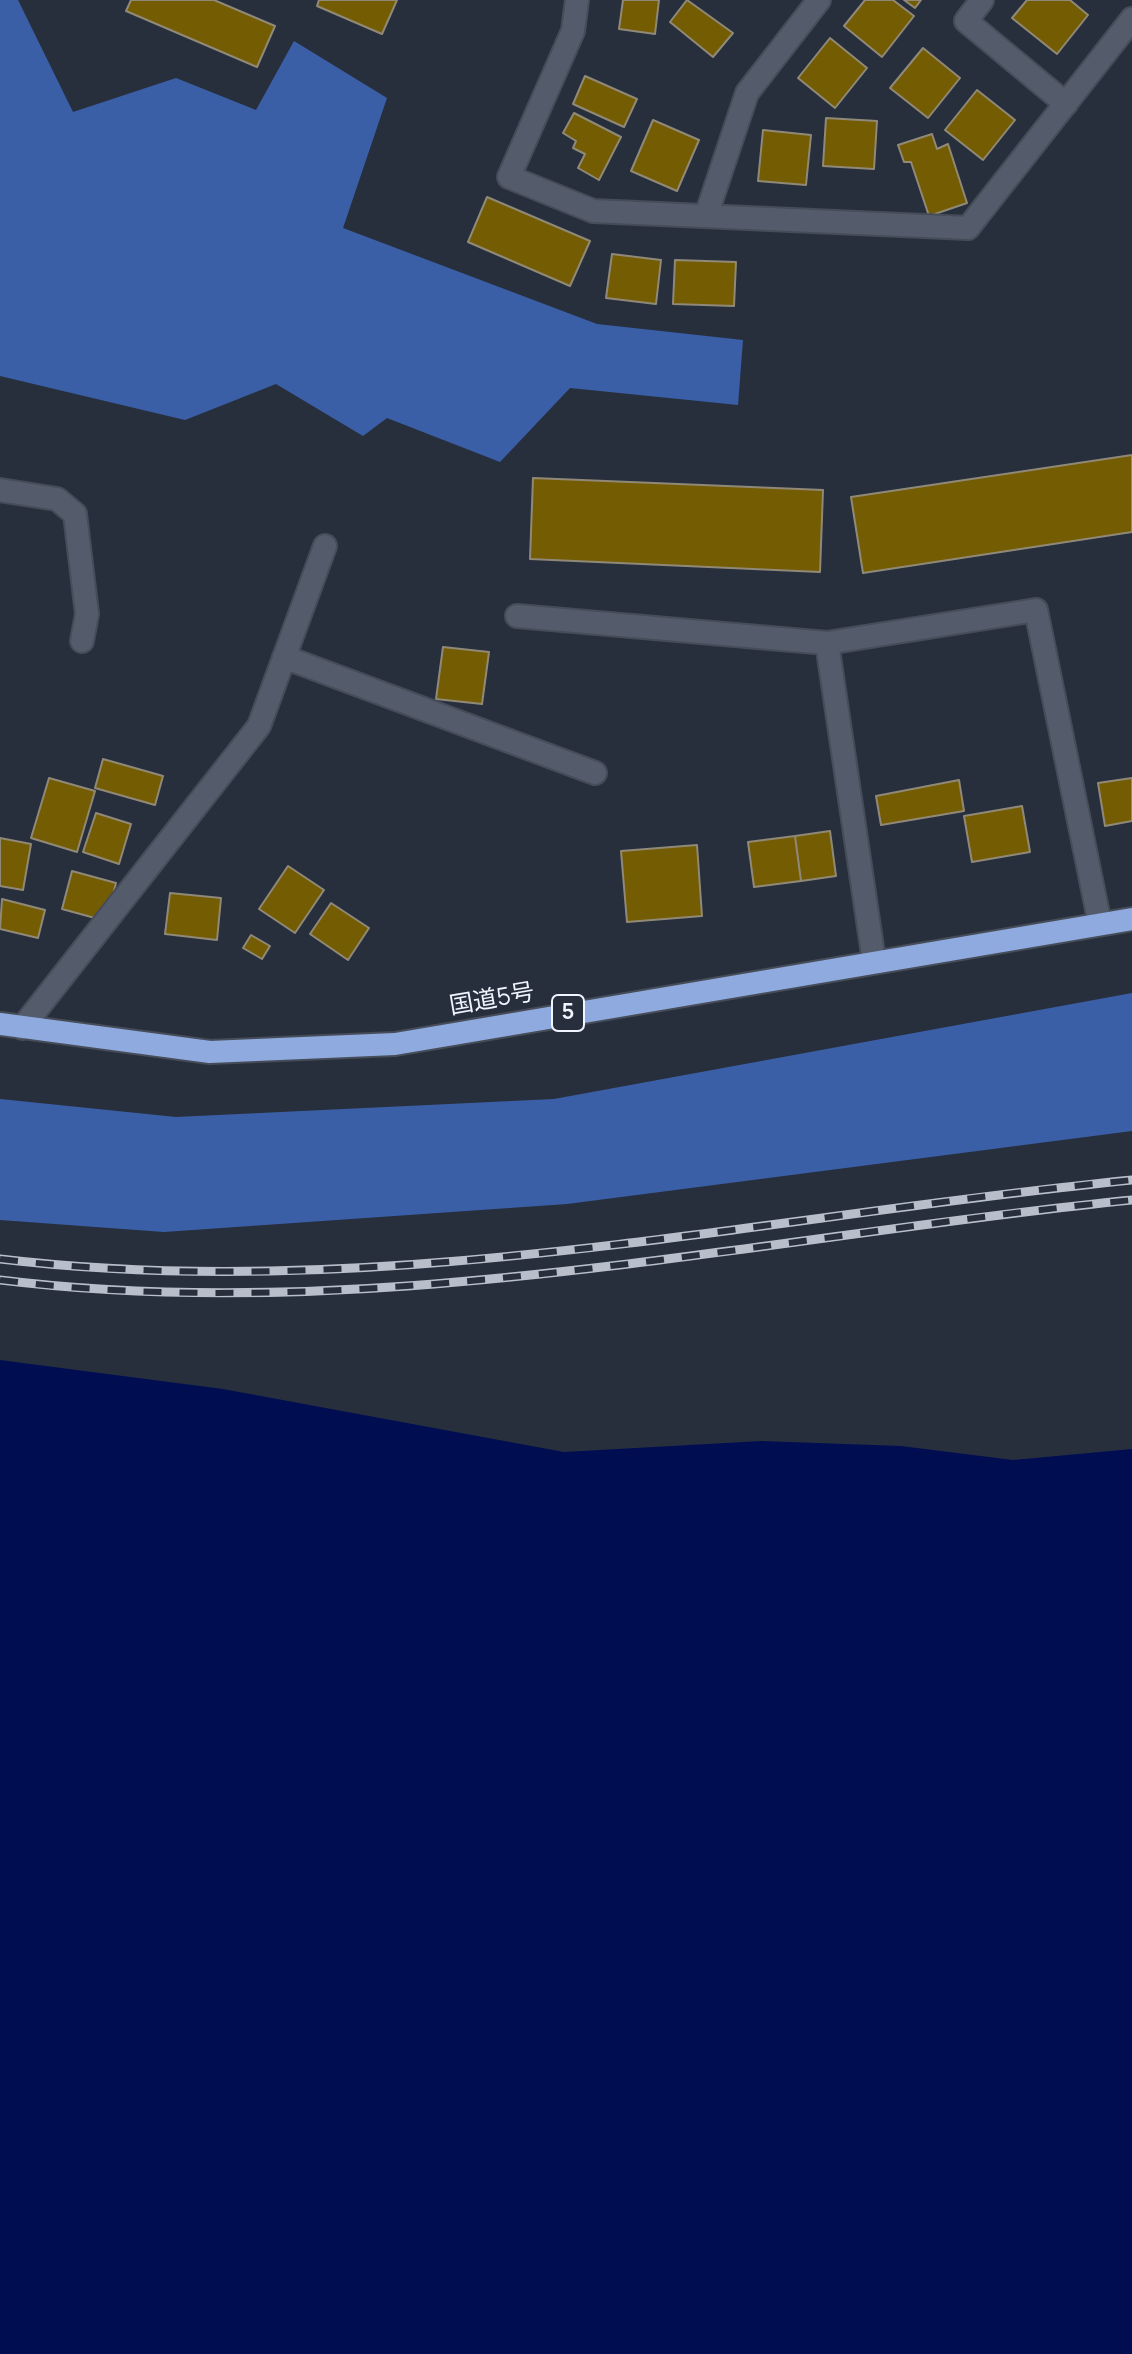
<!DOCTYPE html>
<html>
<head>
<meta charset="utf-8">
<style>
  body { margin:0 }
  canvas { display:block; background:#272f3d }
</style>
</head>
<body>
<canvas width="1132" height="2354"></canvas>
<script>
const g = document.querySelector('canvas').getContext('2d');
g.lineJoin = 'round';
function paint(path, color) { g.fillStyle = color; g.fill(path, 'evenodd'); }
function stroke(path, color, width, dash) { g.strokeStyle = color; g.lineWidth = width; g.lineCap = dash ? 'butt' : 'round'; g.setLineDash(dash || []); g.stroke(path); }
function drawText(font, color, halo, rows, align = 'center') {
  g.font = font + ' Manrope,"Noto Sans JP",sans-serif'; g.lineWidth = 6; g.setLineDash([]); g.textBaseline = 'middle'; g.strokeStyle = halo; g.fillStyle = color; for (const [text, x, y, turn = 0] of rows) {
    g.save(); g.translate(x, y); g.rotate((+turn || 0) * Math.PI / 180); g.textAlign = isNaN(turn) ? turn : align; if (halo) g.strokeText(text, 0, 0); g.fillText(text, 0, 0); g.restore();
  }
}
const forest = new Path2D(`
  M0 0H18L73 112 176 78 256 110 294 41 387 98 343 228 597 324 743 340 738 405 570 388 500 462 387 418 363 436 276 384 185 420 0 376Z
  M1132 993V1131L567 1204 164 1232 0 1220V1099L176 1117 554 1099Z`);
const water = new Path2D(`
  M0 1360 223 1389 564 1452 761 1441 901 1446 1013 1460 1132 1449V2354H0Z`);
const building = new Path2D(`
  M131 0H214L275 26 257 67 126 11Z
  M319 0H397L382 34 317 6Z
  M623 0H659L655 34 619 29Z
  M687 0 733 33 713 57 670 22Z
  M865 0H893L914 16 882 57 844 26Z
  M904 0H921L915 8Z
  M1027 0H1070L1088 15 1057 54 1012 18Z
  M830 38 867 68 835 108 798 78Z
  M923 48 960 78 928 118 890 88Z
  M585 76 637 99 624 127 573 104Z
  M977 90 1015 120 983 160 945 130Z
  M574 113 621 137 599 180 578 168 585 154 573 148 576 141 563 133Z
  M826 118 877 121 874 169 823 166Z
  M653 120 699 140 677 191 631 171Z
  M763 130 811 135 806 185 758 181Z
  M932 134 937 149 948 144 967 203 929 216 911 162H904L898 145Z
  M487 197 590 241 570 286 468 242Z
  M612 254 661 260 656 304 606 298Z
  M675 260 736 262 734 306 673 304Z
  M1132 455V532L863 573 851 497Z
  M533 478 823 490 820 572 530 559Z
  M443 647 489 652 482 704 436 699Z
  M103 759 163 776 155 805 95 788Z
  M49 778 95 791 77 852 31 838Z
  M1132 778V821L1105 826 1098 783Z
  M959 780 964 811 881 825 876 796Z
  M1022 806 1030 852 972 862 964 816Z
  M96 813 131 824 119 864 83 852Z
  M830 831 836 876 801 881 795 836Z
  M795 836 801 881 754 887 748 842Z
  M0 838 31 844 23 890 0 886Z
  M697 845 702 916 627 922 621 851Z
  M288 866 324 890 295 933 259 909Z
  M72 871 116 883 106 921 62 909Z
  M170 893 221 898 217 940 165 934Z
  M2 899 45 910 38 938 0 929Z
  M331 903 369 928 348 960 310 934Z
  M251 935 270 946 262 959 243 948Z`);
const minor = new Path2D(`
  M577 0 573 31 509 177 593 211 968 228 1132 19
  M982 0 966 21 1066 104
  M706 216 747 93 819 0
  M0 490 57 499 75 514 87 614 82 641
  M517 616 827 643 1036 610 1100 924
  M827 643 874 961
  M284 657 595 773
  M22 1028 259 726 325 546`);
const trunk = new Path2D(`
  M0 1024 210 1052 395 1044 1132 919`);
const rail = new Path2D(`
  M0 1259C378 1304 757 1217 1132 1180
  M0 1280C375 1326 759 1237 1132 1200`);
const shields = [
  [568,1013,32]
];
const shieldNames = [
  ["5",568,1013]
];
const streetNames = [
  ["国道5号",492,1000,-10]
];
paint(forest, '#3b5fa7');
paint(water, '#000e51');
paint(building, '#745c02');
stroke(building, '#908977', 2);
stroke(minor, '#464c58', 26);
stroke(trunk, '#464c58', 26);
stroke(minor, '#545c6c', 22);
stroke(trunk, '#8eaade', 22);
stroke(rail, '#b9bfca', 9);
stroke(rail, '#272f3d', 6, [18]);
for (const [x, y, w] of shields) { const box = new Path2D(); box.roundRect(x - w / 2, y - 18, w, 36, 6); g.fillStyle = '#272f3d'; g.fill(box); stroke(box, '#f0f5ff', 2); }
drawText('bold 22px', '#f0f5ff', null, shieldNames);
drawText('24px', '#f0f5ff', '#272f3d', streetNames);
</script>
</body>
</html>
